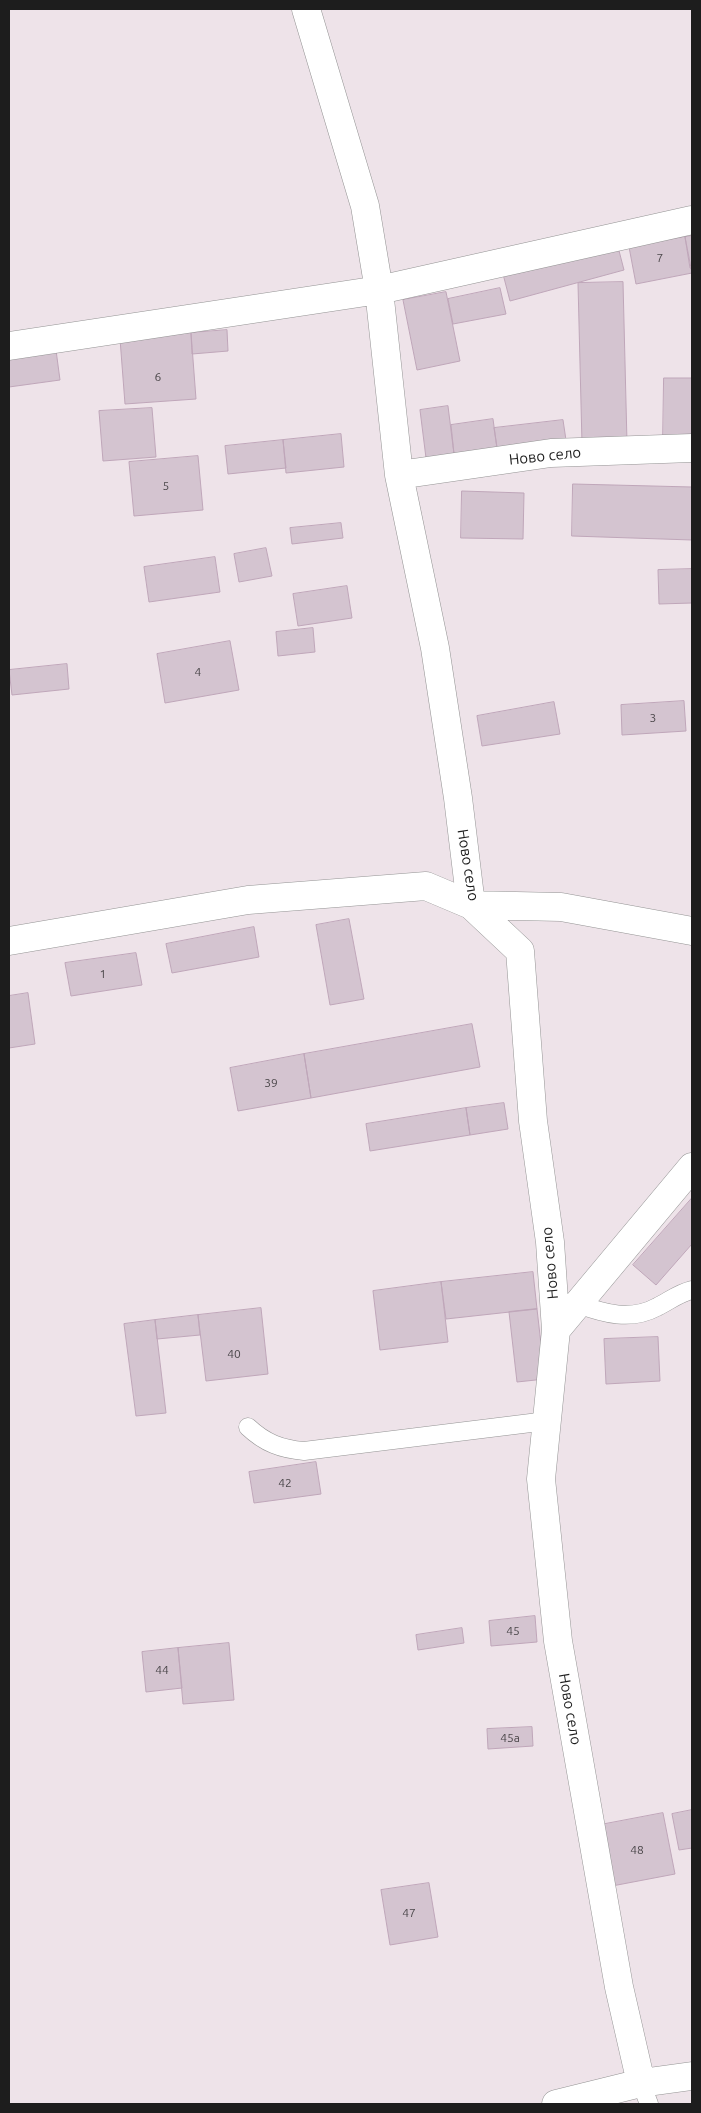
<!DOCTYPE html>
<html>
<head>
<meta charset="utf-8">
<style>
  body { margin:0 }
  #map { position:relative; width:701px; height:2113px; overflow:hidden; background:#eee3e9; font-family:Ubuntu,sans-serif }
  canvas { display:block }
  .frame { position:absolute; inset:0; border:10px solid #1d1d1d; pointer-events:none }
</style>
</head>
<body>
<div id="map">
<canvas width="701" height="2113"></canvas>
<div class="frame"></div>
</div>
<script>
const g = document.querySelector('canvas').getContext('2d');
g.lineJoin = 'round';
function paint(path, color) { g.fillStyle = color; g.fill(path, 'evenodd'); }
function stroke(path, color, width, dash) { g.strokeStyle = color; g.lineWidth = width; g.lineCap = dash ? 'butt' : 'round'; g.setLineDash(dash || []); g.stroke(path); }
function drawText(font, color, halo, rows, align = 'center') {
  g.font = font + ' Ubuntu,sans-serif'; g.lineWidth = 5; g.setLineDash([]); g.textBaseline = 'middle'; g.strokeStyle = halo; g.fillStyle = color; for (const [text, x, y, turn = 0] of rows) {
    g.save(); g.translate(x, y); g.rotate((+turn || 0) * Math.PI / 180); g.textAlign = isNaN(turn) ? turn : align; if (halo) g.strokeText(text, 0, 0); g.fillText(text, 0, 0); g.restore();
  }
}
const building = new Path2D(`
  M692 236V268H690L685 237Z
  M685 237 692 273 636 284 629 247Z
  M617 243 624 270 510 301 503 274Z
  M623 282 627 443 582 444 578 283Z
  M500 288 506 314 453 324 448 299Z
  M446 292 460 361 417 370 403 300Z
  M227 330 228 351 192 354 191 333Z
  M191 333 196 399 125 404 120 339Z
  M56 350 60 380 9 387V356Z
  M664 378H692V442L663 441Z
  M448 406 454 454 426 458 420 410Z
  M152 408 156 457 103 461 99 411Z
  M493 419 497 448 454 454 451 425Z
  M563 420 566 440 497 448 494 428Z
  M341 434 344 467 286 473 283 440Z
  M283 440 286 468 228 474 225 446Z
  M198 456 203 510 134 516 129 462Z
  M573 484 692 487V540L572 536Z
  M462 491 524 493 523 539 461 538Z
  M341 523 343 538 292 544 290 528Z
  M266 548 272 576 239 582 234 554Z
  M215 557 220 592 149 602 144 567Z
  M692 569V603L659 604 658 570Z
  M347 586 352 618 298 626 293 594Z
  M313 628 315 652 278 656 276 632Z
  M230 641 239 690 165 703 157 654Z
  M67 664 69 689 12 695 9 670Z
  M684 701 686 731 622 735 621 705Z
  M554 702 560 734 482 746 477 716Z
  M349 919 364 999 330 1005 316 925Z
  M254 927 259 957 172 973 166 944Z
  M136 953 142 985 71 996 65 963Z
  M28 993 35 1044 9 1048V996Z
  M472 1024 480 1067 311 1098 304 1054Z
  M304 1054 311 1098 238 1111 230 1068Z
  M504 1103 508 1129 470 1135 466 1108Z
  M466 1108 470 1135 370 1151 366 1124Z
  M692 1198V1244L656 1285 633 1265Z
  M533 1272 537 1309 446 1319 441 1282Z
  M441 1282 448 1342 380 1350 373 1291Z
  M261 1308 268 1374 206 1381 198 1315Z
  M537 1309 545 1379 517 1382 509 1312Z
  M198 1315 200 1335 157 1339 155 1320Z
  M155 1320 166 1413 136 1416 124 1324Z
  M658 1337 660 1381 606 1384 604 1339Z
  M316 1462 321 1494 254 1503 249 1472Z
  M535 1616 537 1642 491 1646 489 1621Z
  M462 1628 464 1643 418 1650 416 1635Z
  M229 1643 234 1700 183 1704 178 1648Z
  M178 1648 182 1688 146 1692 142 1652Z
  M532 1727 533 1746 488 1749 487 1729Z
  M692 1810V1848L679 1850 672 1814Z
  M663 1813 675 1874 612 1886 600 1825Z
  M429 1883 438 1937 390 1945 381 1890Z`);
const service = new Path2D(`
  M578 1304C605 1314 631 1321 657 1307 669 1301 679 1293 692 1290
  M248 1427C265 1443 281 1449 304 1451L547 1421
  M641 2083 649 2104`);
const minor = new Path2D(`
  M306 9 365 206 379 290 399 475 435 648 458 798 471 905 520 951 533 1121 550 1242 556 1330 541 1479 558 1641 619 1987 641 2083
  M9 346 379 290 692 220
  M399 475 551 453 692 448
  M9 941 248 900 426 886 471 905 561 907 692 931
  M556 1330 692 1167
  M556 2104 641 2083 692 2076`);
const numberNames = [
  ["7",660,258],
  ["6",158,377],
  ["5",166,486],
  ["4",198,672],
  ["3",653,718],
  ["1",103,974],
  ["39",271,1083],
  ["40",234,1354],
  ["42",285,1483],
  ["45",513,1631],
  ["44",162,1670],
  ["45a",510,1738],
  ["48",637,1850],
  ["47",409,1913]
];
const streetNames = [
  ["Ново село",545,456,-6],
  ["Ново село",468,865,81],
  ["Ново село",550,1263,-95],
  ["Ново село",570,1709,80]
];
paint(building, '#d4c4d0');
stroke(building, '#bfa6b9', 1);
stroke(service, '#949494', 19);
stroke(minor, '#949494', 29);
stroke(service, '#fff', 18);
stroke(minor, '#fff', 28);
drawText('12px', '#4b474a', null, numberNames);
drawText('15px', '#1d1d1d', '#fff', streetNames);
</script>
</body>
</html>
